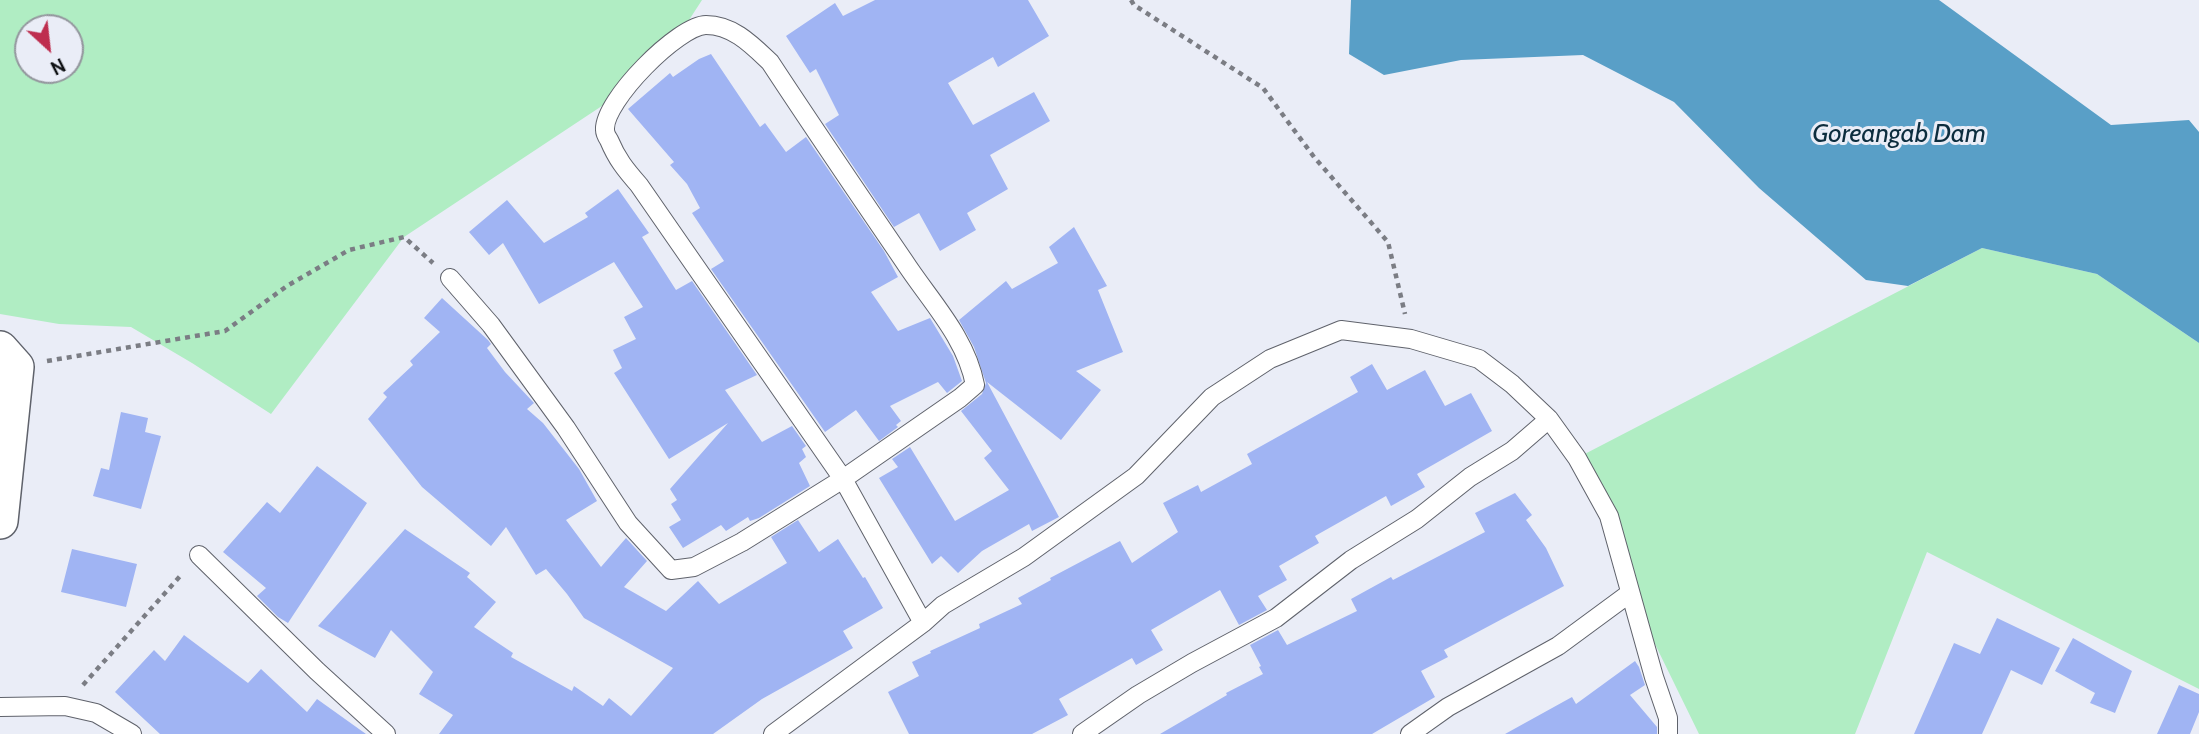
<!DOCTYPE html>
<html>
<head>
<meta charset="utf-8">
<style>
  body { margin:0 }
  #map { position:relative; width:2199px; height:734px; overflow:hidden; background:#eaedf7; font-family:Cabin,sans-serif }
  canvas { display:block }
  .north { position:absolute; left:14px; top:14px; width:70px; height:70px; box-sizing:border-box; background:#eaedf7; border:2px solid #93969d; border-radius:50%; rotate:153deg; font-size:19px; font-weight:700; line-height:28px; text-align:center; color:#111316 }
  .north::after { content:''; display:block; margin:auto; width:24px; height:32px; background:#be2e4f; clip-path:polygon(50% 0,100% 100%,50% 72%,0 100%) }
</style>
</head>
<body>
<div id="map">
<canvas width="2199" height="734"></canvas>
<div class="north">N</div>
</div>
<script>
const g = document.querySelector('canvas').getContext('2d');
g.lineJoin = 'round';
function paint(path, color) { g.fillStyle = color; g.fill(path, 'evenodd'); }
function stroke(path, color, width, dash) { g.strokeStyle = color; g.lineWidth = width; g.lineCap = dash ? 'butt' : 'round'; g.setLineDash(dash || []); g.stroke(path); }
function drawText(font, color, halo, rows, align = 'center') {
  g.font = font + ' Cabin,sans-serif'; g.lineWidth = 6; g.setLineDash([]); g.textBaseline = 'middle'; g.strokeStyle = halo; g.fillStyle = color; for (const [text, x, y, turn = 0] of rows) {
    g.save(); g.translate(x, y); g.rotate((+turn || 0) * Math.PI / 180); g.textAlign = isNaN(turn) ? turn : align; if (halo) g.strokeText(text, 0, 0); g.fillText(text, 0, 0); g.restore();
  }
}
const green = new Path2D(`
  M0 0H702L680 34 620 94 404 237 271 414 192 363 131 327 59 324 0 314ZM28 28H70V70H28Z
  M1982 248 2097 274 2199 343V689L1927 552 1855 734H1699L1630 593 1577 458Z`);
const water = new Path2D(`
  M1351 0H1939L2111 125 2189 120 2199 132V343L2097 274 1982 248 1908 286 1866 280 1759 188 1674 102 1583 55 1461 60 1384 75 1349 54Z`);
const building = new Path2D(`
  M875 0H1028L1049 36 998 67 993 57 948 83 973 125 1034 92 1050 121 990 155 1008 189 967 213 976 230 940 251 919 213 894 227 825 124 839 115 816 69 810 73 786 36 835 3 843 16Z
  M711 54 760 127 765 123 786 152 806 137 884 251 898 277 871 292 898 331 930 318 953 356 962 381 947 393 938 382 890 406 901 421 896 425 898 427 879 441 856 410 825 432 711 269 724 261 692 213 700 208 687 184 670 165 674 162 628 109 670 73 673 77 699 59Z
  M618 189 649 233 642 237 676 290 692 281 757 375 725 390 762 442 792 426 806 446 802 449 806 457 799 463 810 486 759 518 750 521 748 517 726 531 721 525 683 548 669 527 681 520 671 504 677 500 670 489 728 423 669 459 614 373 622 368 613 350 636 339 624 317 643 307 614 262 539 304 503 243 489 255 469 232 507 200 544 243 588 217 585 213Z
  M1074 227 1107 286 1098 290 1123 352 1076 371 1101 390 1061 440 987 382 1059 517 1032 531 1029 524 982 551 958 573 941 556 932 564 879 478 898 467 892 459 910 447 955 521 1009 490 984 458 992 451 961 411 982 394 986 383 974 347 959 320 1006 281 1012 289 1058 263 1049 247Z
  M442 298 488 340 491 344 487 348 505 372 534 403 527 409 543 423 579 469 597 501 566 520 601 567 626 538 647 561 624 587 666 611 698 581 719 604 787 563 771 537 798 520 819 552 838 539 863 578 865 577 883 608 843 631 853 648 762 699 713 734H439L453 715 419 694 433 672 391 630 375 658 318 626 405 529 470 573 467 577 496 602 474 627 513 653 511 657 572 691 574 686 603 706 609 698 631 716 673 668 584 618 567 594 546 569 536 575 506 527 491 546 422 487 368 419 387 397 383 393 413 365 410 361 440 332 424 318Z
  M1372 364 1387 390 1425 370 1445 406 1471 393 1492 431 1417 474 1425 487 1391 506 1386 496 1315 536 1319 543 1279 566 1287 580 1258 596 1267 610 1239 625 1220 590 1151 630 1163 650 1136 665 1132 658 1059 699 1068 715 1032 734H909L888 692 919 676 912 662 931 653 930 651 980 628 979 624 1022 604 1018 598 1051 580 1050 578 1120 541 1132 563 1178 532 1163 503 1198 485 1201 492 1252 464 1247 454 1358 392 1350 377Z
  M121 412 148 418 145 432 161 436 141 509 93 496 101 468 109 470Z
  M317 466 367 503 288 623 278 617 257 596 266 588 223 552 267 502 280 513Z
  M1515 493 1532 515 1526 520 1546 548 1564 586 1444 650 1448 657 1421 671 1435 697 1372 734H1160L1227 695 1226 693 1263 674 1259 667 1261 666 1250 645 1278 630 1287 645 1357 611 1351 599 1391 577 1393 580 1485 532 1475 513Z
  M72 549 137 564 126 607 61 592Z
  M1997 618 2060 648 2042 685 2011 670 1982 734H1914L1954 643 1980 654Z
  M184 635 248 683 261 669 307 712 317 699 366 734H160L115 692 154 650 165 661Z
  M2073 638 2132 671 2115 713 2090 703 2095 693 2055 671Z
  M1635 661 1639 667 1645 685 1630 695 1657 727V734H1505L1572 697 1576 704Z
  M2179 685 2199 694V712L2190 734H2157Z`);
const path = new Path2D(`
  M1131 0 1134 5 1263 88 1314 157 1388 242 1405 314
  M47 361 225 331 287 286 349 250 404 237 433 263
  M83 685 182 574`);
const lane = new Path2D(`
  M450 278 491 325 566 428 628 523 671 570 694 567 742 542 843 479 960 398 975 385C966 337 930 301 904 261 859 195 814 129 770 62 752 45 733 25 706 25 679 25 603 101 605 130 605 133 607 137 609 140 617 159 625 169 639 185L843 479 923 623
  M199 555 317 671 386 734
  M0 707 65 706 96 713 132 734
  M773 734 923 623 943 605 1024 557 1136 476 1212 397 1270 359 1341 330 1411 339 1479 359 1512 384 1549 419 1577 458 1609 516 1654 677 1668 718V734
  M1082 734 1138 695 1192 663 1276 618 1351 560 1417 519 1470 477 1512 451 1549 419
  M1410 734 1448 707 1558 646 1630 593`);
const street = new Path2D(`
  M0 349 16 367 0 521`);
const waterNames = [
  ["Goreangab Dam",1899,134]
];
paint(green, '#b0edc3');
paint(water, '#599fc7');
paint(building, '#a0b4f3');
stroke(lane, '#5f626b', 20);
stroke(street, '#5f626b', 38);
stroke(path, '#7b7d84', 4.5, [5, 5]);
stroke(lane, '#fff', 18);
stroke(street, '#fff', 35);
drawText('italic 26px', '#0c2d3e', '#eaedf7', waterNames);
</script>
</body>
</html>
